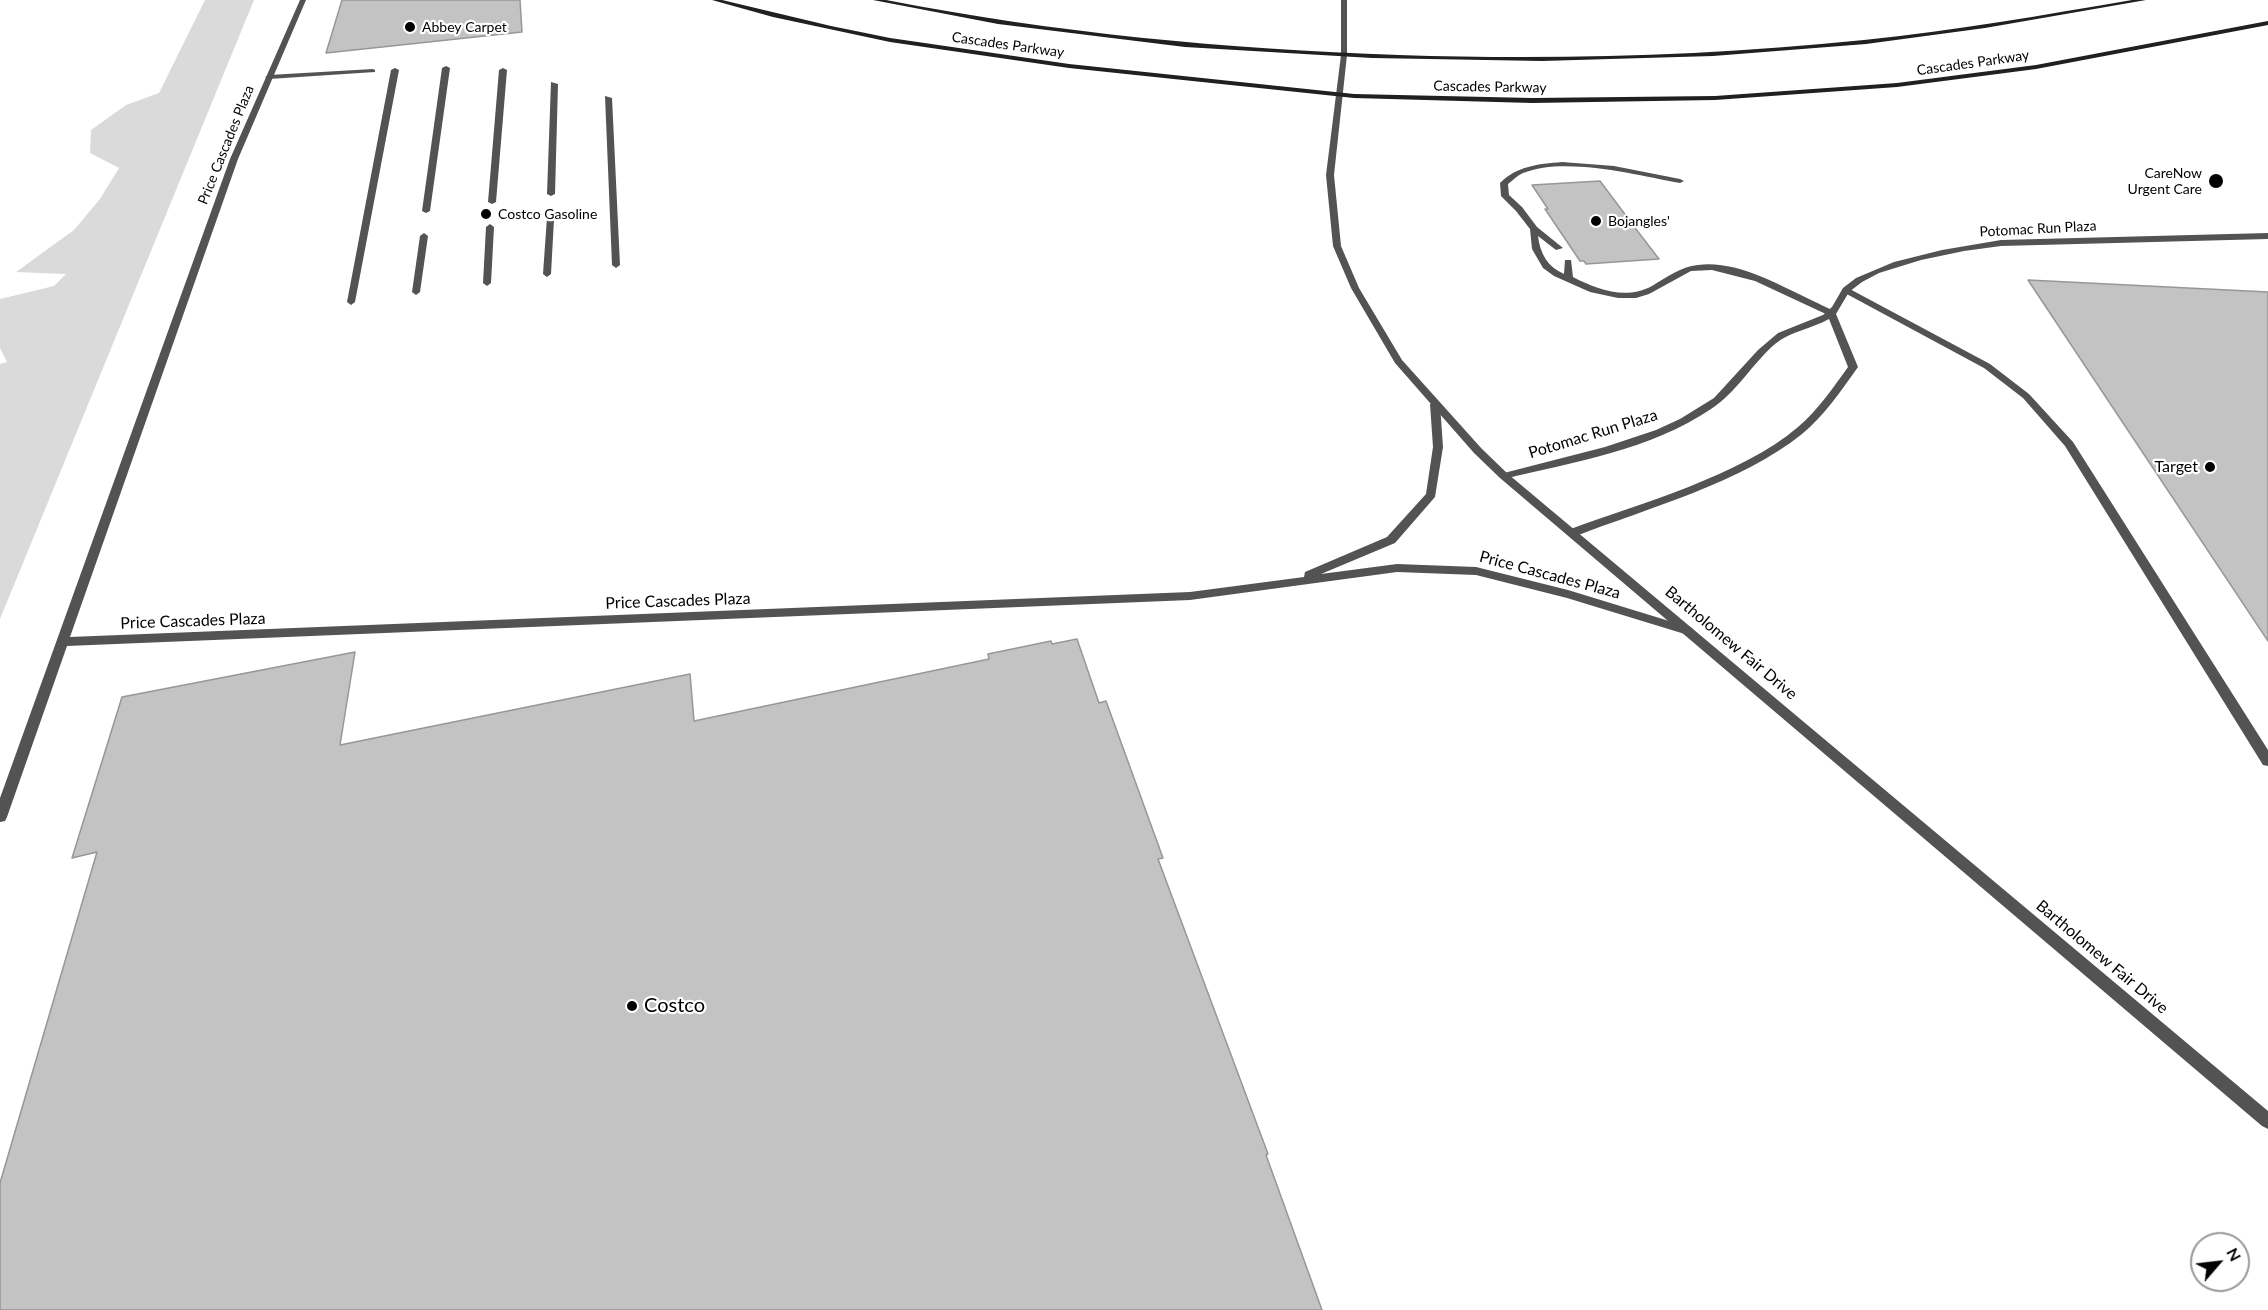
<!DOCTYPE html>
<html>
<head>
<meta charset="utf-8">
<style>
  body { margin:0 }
  #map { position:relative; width:2268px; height:1310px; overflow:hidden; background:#fff; font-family:Lato,sans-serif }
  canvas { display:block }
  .north { position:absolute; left:2190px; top:1232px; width:60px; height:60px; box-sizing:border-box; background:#fff; border:2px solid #999; border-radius:50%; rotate:62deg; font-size:16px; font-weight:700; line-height:24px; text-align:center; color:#000 }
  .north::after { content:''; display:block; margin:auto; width:21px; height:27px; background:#000; clip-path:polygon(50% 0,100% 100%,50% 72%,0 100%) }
</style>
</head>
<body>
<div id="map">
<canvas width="2268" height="1310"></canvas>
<div class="north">N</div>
</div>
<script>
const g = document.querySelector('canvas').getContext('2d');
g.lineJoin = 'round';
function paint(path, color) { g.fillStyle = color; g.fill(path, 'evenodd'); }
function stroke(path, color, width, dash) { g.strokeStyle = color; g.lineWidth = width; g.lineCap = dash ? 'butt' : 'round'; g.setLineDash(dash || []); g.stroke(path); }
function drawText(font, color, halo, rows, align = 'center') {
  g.font = font + ' Lato,sans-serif'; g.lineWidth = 4.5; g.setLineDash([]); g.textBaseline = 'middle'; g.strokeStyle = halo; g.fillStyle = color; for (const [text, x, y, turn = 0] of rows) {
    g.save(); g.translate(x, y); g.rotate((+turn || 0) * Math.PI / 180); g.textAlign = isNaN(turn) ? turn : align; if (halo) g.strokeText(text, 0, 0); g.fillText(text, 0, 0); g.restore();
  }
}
const green = new Path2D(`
  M205 0H254L0 619V364L7 362 0 348V299L54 286 66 274 16 272 74 230 100 199 119 168 90 153 91 130 126 105 159 93Z`);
const building = new Path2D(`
  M342 0H520L522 32 326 53Z
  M1600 181 1639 233 1659 259 1586 264 1584 261H1580L1545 209H1548L1532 185Z
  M2028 280 2268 292V641Z
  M1077 639 1099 703 1106 701 1163 858 1158 859 1268 1154 1266 1155 1322 1310H0V1183L97 852 72 858 122 697 355 652 340 745 690 674 694 721 989 659 988 654 1051 641 1052 644Z`);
const service = new Path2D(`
  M446 66 450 68 430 211 426 213 422 211 442 68Z
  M395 68 399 70 355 302 351 305 347 302 391 70Z
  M503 68 507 70 496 202 492 204 488 202 499 70Z
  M373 69 375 70V72L269 79 265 77 269 75Z
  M551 82 558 84 555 194 551 196 547 194Z
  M605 96 612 98 620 265 616 268 612 265Z
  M1562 162 1614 166 1680 179 1684 181 1680 183C1637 175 1565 156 1523 173 1518 175 1513 180 1508 184L1509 195 1522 207 1537 227 1563 248 1556 250 1538 236C1540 254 1548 267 1564 274L1565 260H1571L1573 277C1598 290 1626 300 1652 286 1667 277 1680 267 1698 265 1735 260 1775 283 1807 298 1816 303 1828 307 1836 313L1834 315H1828L1755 281 1712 270 1691 271 1649 294 1636 298H1618L1590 292 1554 276 1543 268 1532 249 1530 229 1516 211 1501 196 1500 183C1517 166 1538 164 1562 162Z
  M547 217 554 219 551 274 547 277 543 274Z
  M490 224 494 227 491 283 487 286 483 283 486 227Z
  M424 233 428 236 420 292 416 295 412 292 420 236Z
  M1846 287 1990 364 2029 394 2073 442 2268 750V766L2263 765 2065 446 2023 398 1984 368 1843 292 1842 290Z`);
const minor = new Path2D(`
  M300 0H306L238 159 70 637 1190 592 1304 577 1305 572 1387 537 1426 494 1433 447 1430 404 1435 401 1440 404 1443 447 1435 497 1395 543 1321 574 1397 564 1476 567 1568 590 1692 628 1694 631 1688 635 1567 598 1476 575 1397 572 1190 600 67 646 7 817 5 821 0 822V798L230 159Z
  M2268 233V239L2001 246 1964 251 1921 260 1879 273 1862 282 1849 292 1836 314 1858 367C1841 391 1824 416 1802 434 1741 483 1648 508 1576 536L1572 537 1567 533 1568 530C1638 504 1741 476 1798 427 1818 410 1833 388 1848 367L1829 319C1811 329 1791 331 1775 344 1752 364 1737 392 1711 409 1651 450 1573 462 1504 479L1499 476 1500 474 1605 447 1656 430 1680 419 1714 398 1758 350 1778 333 1823 315 1832 307 1843 288 1856 278 1894 262 1942 250 2001 240Z`);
const tertiary = new Path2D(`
  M1341 0H1347V55L1334 175 1341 246 1359 288 1402 360 1482 449 1508 474 2268 1111V1129L2262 1126 1500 478 1474 453 1395 363 1351 288 1333 246 1326 175 1341 55Z`);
const secondary = new Path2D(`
  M712 0H722L831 26 890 38 1069 64 1354 94 1532 98 1715 96 1897 83 2036 65 2268 21V25L2036 69 1897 87 1715 100 1532 103 1354 98 1069 68 890 42 773 17Z
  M873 0H886C1055 33 1226 49 1399 55 1554 60 1709 56 1864 40 1954 31 2043 15 2132 0H2146L1985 28 1866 44 1713 56 1542 61 1372 58 1185 47 998 24Z`);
const markers = [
  [410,27,6,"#000"],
  [2216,181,8,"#000"],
  [486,214,6,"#000"],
  [1596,221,6,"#000"],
  [2210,467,6,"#000"],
  [632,1006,6,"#000"]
];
const farPoinames = [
  ["Abbey Carpet",422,27],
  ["CareNow",2202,173,"right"],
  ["Urgent Care",2202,189,"right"],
  ["Costco Gasoline",498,214],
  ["Bojangles'",1608,221]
];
const farStreetnames = [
  ["Cascades Parkway",1008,45,8],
  ["Cascades Parkway",1973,63,-8],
  ["Cascades Parkway",1490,87,1],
  ["Price Cascades Plaza",226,145,-68],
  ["Potomac Run Plaza",2038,229,-3]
];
const streetNames = [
  ["Potomac Run Plaza",1593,434,-17],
  ["Price Cascades Plaza",1550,575,15],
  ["Price Cascades Plaza",678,601,-2],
  ["Price Cascades Plaza",193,621,-2],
  ["Bartholomew Fair Drive",1731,643,40],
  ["Bartholomew Fair Drive",2102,957,40]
];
const poiNames = [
  ["Target",2198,467]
];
const nearPoinames = [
  ["Costco",644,1006]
];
paint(green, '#dadada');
paint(building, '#c3c3c3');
stroke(building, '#979797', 1.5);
paint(service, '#535353');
paint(minor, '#535353');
paint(tertiary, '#535353');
paint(secondary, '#202020');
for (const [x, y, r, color] of markers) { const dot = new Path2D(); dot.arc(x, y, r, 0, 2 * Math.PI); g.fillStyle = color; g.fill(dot); stroke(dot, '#fff', 2); }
drawText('14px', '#000', '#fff', farPoinames, 'left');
drawText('14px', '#000', '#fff', farStreetnames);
drawText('16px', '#000', '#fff', streetNames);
drawText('16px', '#000', '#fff', poiNames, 'right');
drawText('20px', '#000', '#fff', nearPoinames, 'left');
</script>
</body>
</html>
